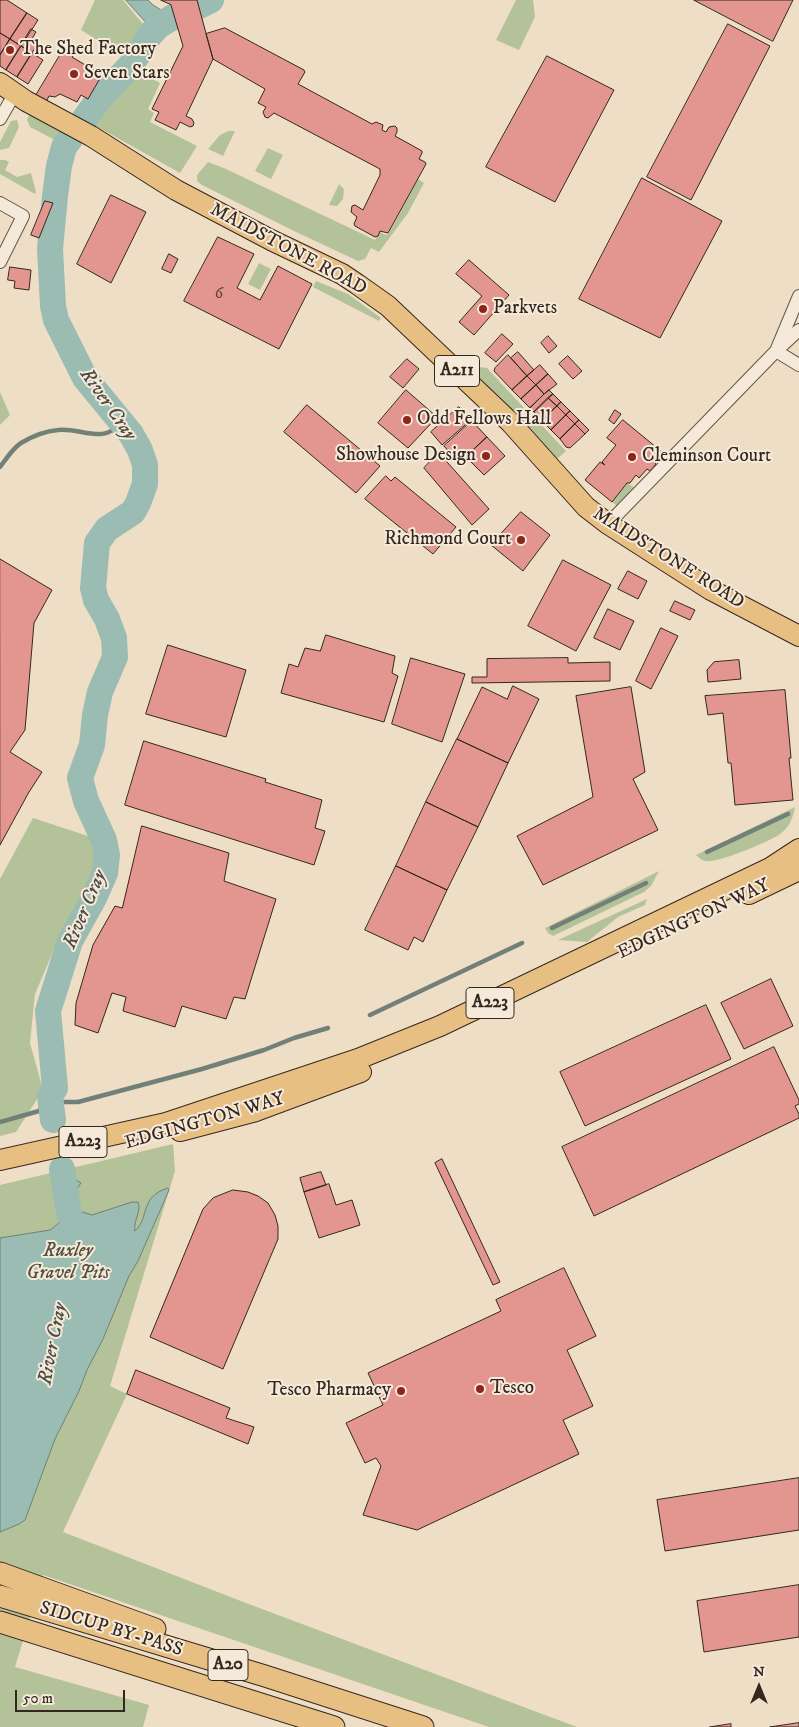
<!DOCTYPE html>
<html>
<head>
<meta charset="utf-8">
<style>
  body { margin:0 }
  #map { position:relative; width:799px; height:1727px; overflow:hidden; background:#efdec6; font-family:"IM FELL DW Pica",serif }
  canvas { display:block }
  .north { position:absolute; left:734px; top:1662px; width:50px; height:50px; -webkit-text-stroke:4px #f5eada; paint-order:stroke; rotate:0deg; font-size:14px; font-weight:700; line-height:20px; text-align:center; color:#34271f }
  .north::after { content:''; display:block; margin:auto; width:18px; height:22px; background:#34271f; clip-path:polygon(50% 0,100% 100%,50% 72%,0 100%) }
  .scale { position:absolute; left:15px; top:1690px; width:110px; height:22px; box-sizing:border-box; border:2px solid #34271f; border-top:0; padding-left:6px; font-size:15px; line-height:18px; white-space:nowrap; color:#34271f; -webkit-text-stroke:4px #f5eada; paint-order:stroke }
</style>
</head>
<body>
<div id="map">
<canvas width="799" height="1727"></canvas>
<div class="north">N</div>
<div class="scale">50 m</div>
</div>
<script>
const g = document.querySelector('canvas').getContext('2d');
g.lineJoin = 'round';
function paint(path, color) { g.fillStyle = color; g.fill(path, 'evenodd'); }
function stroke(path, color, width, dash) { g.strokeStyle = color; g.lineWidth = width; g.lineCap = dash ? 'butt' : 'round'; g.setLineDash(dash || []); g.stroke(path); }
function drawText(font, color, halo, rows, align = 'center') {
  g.font = font + ' "IM FELL DW Pica",serif'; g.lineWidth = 4; g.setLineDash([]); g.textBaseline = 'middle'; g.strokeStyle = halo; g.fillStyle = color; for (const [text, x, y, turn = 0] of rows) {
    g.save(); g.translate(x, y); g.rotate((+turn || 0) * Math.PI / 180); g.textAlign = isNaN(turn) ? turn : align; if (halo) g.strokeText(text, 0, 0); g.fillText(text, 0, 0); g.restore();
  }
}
const green = new Path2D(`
  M95 0H123L143 24 147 34 142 44 131 61 81 30Z
  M516 0H533L535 17 519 50 496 40Z
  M137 71 160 83 148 109 154 113 150 122 197 146 180 173 87 121 107 98Z
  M29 115 64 134 61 138 53 139 30 127 27 120Z
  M17 120 19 127 9 148 0 150V142L11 121Z
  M228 131H235L223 156 208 149 220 135Z
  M268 148 283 155 271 179 255 171Z
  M0 160H5L9 162 5 170 17 177 31 173 36 192 35 194 0 174Z
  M208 162 224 168 375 240 380 232 386 235 389 233 418 179 424 183 408 213 379 252 371 248 365 259 358 261 294 231 202 185 197 181V175Z
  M339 184 344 189 343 199 337 206 329 205Z
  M259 263 271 269 260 290 248 284Z
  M316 281 348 294 381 318 379 321 313 287Z
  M470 366 487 368 526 410 520 412 521 414 518 416 468 368Z
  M0 392 10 415 0 425Z
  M533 416 566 451 557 459 524 423Z
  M627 483 637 489 620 508 612 502Z
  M795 807C793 818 789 828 780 834 771 841 722 861 710 861 704 862 700 859 696 855Z
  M33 818 94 838 99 861 93 884 64 926 35 994 30 1043 43 1090 16 1132 0 1136V879Z
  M659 871 651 886 644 892 553 936 548 933 545 928Z
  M647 899 645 905 618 917 587 942 558 940Z
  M173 1144 175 1171 110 1386 127 1394 63 1532 246 1603 577 1727H489L43 1575 15 1667 149 1705 143 1727H0V1185Z`);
const water = new Path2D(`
  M126 0H148L153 5 173 17 158 26 150 35 147 24Z
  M71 1177 81 1183C74 1191 75 1202 79 1211L92 1215 132 1202H138C142 1211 133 1221 135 1231 150 1217 139 1197 168 1188L169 1190 138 1261 129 1276 103 1339 87 1370 79 1391 55 1439 25 1520 19 1524 0 1532V1238L50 1230C70 1217 67 1203 52 1189L56 1187 58 1180Z`);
const stream = new Path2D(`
  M0 467C6 459 13 448 21 443 31 437 46 431 58 430 80 427 104 445 120 423
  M707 852 788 814
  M552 928 646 883
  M370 1015 522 943
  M0 1122 39 1111 50 1096 61 1102H78L202 1069 264 1050 294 1038 328 1028`);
const river = new Path2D(`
  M199 6 211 0
  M53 1120 50 1096 55 1088 48 1011 70 941 94 898 105 873 107 855 104 840 86 801 80 778 92 745 95 715 100 692 115 657 114 638 107 619 96 600 93 588 97 543 107 529 133 512 138 503 145 484V465L140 450 131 434 85 378 56 320 53 306 50 249 55 196 59 166 64 147 99 99 132 64 150 35 158 26 173 17
  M62 1169 69 1213`);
const building = new Path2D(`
  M1 0H7L27 13 10 39 0 33V2Z
  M161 0H197L213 59 186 116 192 119 194 123 193 126 190 127 180 122 176 130 155 120 159 112 152 109 183 46 171 5Z
  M694 0H793L773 41Z
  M27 13 38 20 21 46 10 39Z
  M728 24 770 46 691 200 647 177Z
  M225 28 304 70 305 72 298 84 372 124 376 122 383 125 382 130 386 132 389 127 395 126 397 128V132L395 136 422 151V153L419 159 425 162 426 164 388 233 380 231 378 236 375 237 355 226 354 224 357 217 351 212 352 206 355 205 363 210 380 175V169L274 113 268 118 265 117 263 112 266 107 258 103 265 89 213 59 206 34Z
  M31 29 36 32 26 49 21 46Z
  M0 33 10 39 0 55Z
  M10 39 21 46 6 70 0 66V55Z
  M30 42 36 46 32 53 26 49Z
  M21 46 32 53 17 77 6 70Z
  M65 47 75 53 72 57 102 75 88 99 81 95 77 102 60 94 55 97 49 96 46 102 35 97Z
  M32 53 43 60 28 84 17 77Z
  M547 56 614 90 555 202 486 167Z
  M642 178 722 221 660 338 579 299Z
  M111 195 146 212 111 283 77 264Z
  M45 201 53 203 39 238 31 235Z
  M218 237 254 254 237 288 260 300 278 266 312 284 279 349 184 301Z
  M169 254 178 259 171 273 162 269Z
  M469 260 509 295 474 335 459 322 482 296 456 274Z
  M10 267 31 270 29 290 14 288 15 281 8 280Z
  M502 334 513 344 496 362 485 353Z
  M548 336 557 346 549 353 541 343Z
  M518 352 534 370 527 376 511 358Z
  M508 355 527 376 512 390 494 371 495 368Z
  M568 356 582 371 573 379 559 364Z
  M407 359 419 369 403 388 390 377Z
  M540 365 548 374 536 385 527 376Z
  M548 374 557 384 544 394 536 385Z
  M527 376 536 385 521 399 512 390Z
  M536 385 544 394 530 408 521 399Z
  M406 390 437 417 408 448 378 423Z
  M549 390 553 394 534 412 530 408Z
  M553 394 561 402 557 406 548 398Z
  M548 398 557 406 542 421 534 412Z
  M561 402 570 411 566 415 557 406Z
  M307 405 380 466 356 493 284 432Z
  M557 406 566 415 551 430 542 421Z
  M459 407 472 419 442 445 431 432Z
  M615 410 621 414 614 424 609 420Z
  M570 411 579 420 575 424 566 415Z
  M566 415 575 424 560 439 551 430Z
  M579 420 589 430 585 434 575 424Z
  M623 420 662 452 654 461 656 464 650 471 647 469 639 478 636 475 630 483H627L612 502 585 480 600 462 605 465 602 462 616 445 607 438Z
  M472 421 487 437 459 463 444 446Z
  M575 424 585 434 570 448 566 447 560 439Z
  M487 437 505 456 484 475 466 457Z
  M439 453 489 509 472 525 424 468Z
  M386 476 391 481 395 477 456 527 433 554 365 499Z
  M521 512 550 535 523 571 491 545Z
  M0 559 52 590 34 623 25 730 10 752 42 772 29 792 0 845Z
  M563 560 611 585 576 651 528 626Z
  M628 571 647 581 638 599 618 589Z
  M675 601 695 610 690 620 670 611Z
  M608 609 634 621 620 650 594 638Z
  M661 628 678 636 651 689 636 681Z
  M326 635 395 656 392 673 398 676 384 722 281 693 289 664 298 667 305 648 320 651Z
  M168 645 246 670 226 737 146 714Z
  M411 658 465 674 442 742 392 724Z
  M568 658V663L610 662V681L472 683V677H487V659Z
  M739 660 741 679 708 682 707 670 714 662Z
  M513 686 539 699 508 763 457 739 482 687 507 699Z
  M631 687 645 772 633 779 658 830 543 885 517 836 593 797 576 696Z
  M785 690 791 758H789L793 800 735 805 731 763H728L723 713 708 715 705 696Z
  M457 739 508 763 478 827 426 802Z
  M144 741 266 779 265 782 322 800 315 828 325 831 314 865 125 805Z
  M426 802 478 827 447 890 396 866Z
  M142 826 229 853 224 881 276 899 245 999 234 997 226 1019 182 1006 175 1027 123 1011 126 997 112 993 98 1033 75 1025 76 1003 93 945 115 906 122 908Z
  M396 866 447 890 423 942 414 937 408 950 365 930Z
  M771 979 793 1026 744 1049 721 1003Z
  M706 1005 731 1059 585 1126 560 1072Z
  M774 1047 799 1100V1104L795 1106 799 1114V1118L594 1216 562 1147Z
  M442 1159 500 1282 493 1285 435 1163Z
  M321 1172 326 1185 304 1192 300 1178Z
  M329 1184 336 1205 352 1200 360 1225 319 1238 304 1192Z
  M233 1190 248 1192 258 1196 268 1203 275 1215 278 1226V1239L223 1369 150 1337 203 1209 213 1198Z
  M564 1268 596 1336 567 1350 593 1406 563 1420 579 1454 417 1530 363 1515 381 1466 376 1458 365 1463 346 1423 383 1405 368 1373 501 1311 496 1300Z
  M136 1370 230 1408 226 1418 254 1427 248 1444 127 1394Z
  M799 1478V1530L665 1551 657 1500Z
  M799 1585V1637L704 1652 697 1601Z
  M799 1723V1727H770Z
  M731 1724V1727H710Z`);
const minor = new Path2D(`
  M0 119 15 93
  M0 203 23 216 0 262
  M799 330 776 351 799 365
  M608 524 776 351 799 296`);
const primary = new Path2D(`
  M0 83 26 101 91 136 176 190 271 240 342 274 357 284 388 306 510 422 586 507 608 524 711 590 799 636
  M749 894 799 870
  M180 1131 256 1111 361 1072
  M0 1160 166 1123 358 1059 440 1026 770 868 799 849`);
const trunk = new Path2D(`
  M0 1573 155 1629
  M0 1596 265 1676 423 1727
  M0 1622 334 1727`);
const markers = [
  [10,50,5,"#8f2418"],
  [74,74,5,"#8f2418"],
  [483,309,5,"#8f2418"],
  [407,420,5,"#8f2418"],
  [486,456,5,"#8f2418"],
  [632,457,5,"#8f2418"],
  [521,540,5,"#8f2418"],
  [480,1389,5,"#8f2418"],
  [401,1391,5,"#8f2418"]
];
const numberNames = [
  ["6",219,295]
];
const shields = [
  [457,371,45],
  [490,1003,48],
  [83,1142,48],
  [228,1665,40]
];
const shieldNames = [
  ["A211",457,371],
  ["A223",490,1003],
  ["A223",83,1142],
  ["A20",228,1665]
];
const poiNames = [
  ["The Shed Factory",20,50],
  ["Seven Stars",84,74],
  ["Parkvets",493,309],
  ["Odd Fellows Hall",417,420],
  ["Showhouse Design",476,456,"right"],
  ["Cleminson Court",642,457],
  ["Richmond Court",511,540,"right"],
  ["Tesco",490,1389],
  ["Tesco Pharmacy",391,1391,"right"]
];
const streetNames = [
  ["MAIDSTONE ROAD",288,250,28],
  ["MAIDSTONE ROAD",668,559,32],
  ["EDGINGTON WAY",694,920,-25],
  ["EDGINGTON WAY",205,1122,-16],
  ["SIDCUP BY-PASS",111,1630,17]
];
const parkNames = [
  ["Ruxley",68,1252],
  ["Gravel Pits",68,1274]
];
const waterNames = [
  ["River Cray",107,405,55],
  ["River Cray",86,910,-67],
  ["River Cray",54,1344,-79]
];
paint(green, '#b4c299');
paint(water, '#9abcb3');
stroke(water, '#718078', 1);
stroke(stream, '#718078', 4.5);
stroke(river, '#9abcb3', 26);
paint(building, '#e39690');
stroke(building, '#34271f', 1);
stroke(minor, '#635549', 14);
stroke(primary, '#34271f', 22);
stroke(trunk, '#34271f', 23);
stroke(minor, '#f5eada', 12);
stroke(primary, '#e8bf83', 20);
stroke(trunk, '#e8bf83', 21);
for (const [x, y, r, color] of markers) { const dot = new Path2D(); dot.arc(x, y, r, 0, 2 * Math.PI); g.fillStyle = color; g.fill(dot); stroke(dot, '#f5eada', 2); }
drawText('16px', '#60433b', null, numberNames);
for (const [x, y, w] of shields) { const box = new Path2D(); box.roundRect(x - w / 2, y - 15.5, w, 31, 4); g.fillStyle = '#f5eada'; g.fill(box); stroke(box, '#34271f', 1); }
drawText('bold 18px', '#34271f', null, shieldNames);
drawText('19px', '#34271f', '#f5eada', poiNames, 'left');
drawText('19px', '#34271f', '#f5eada', streetNames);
drawText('italic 19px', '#544e3e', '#f5eada', parkNames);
drawText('italic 20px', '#4e4c44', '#f5eada', waterNames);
</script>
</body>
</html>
